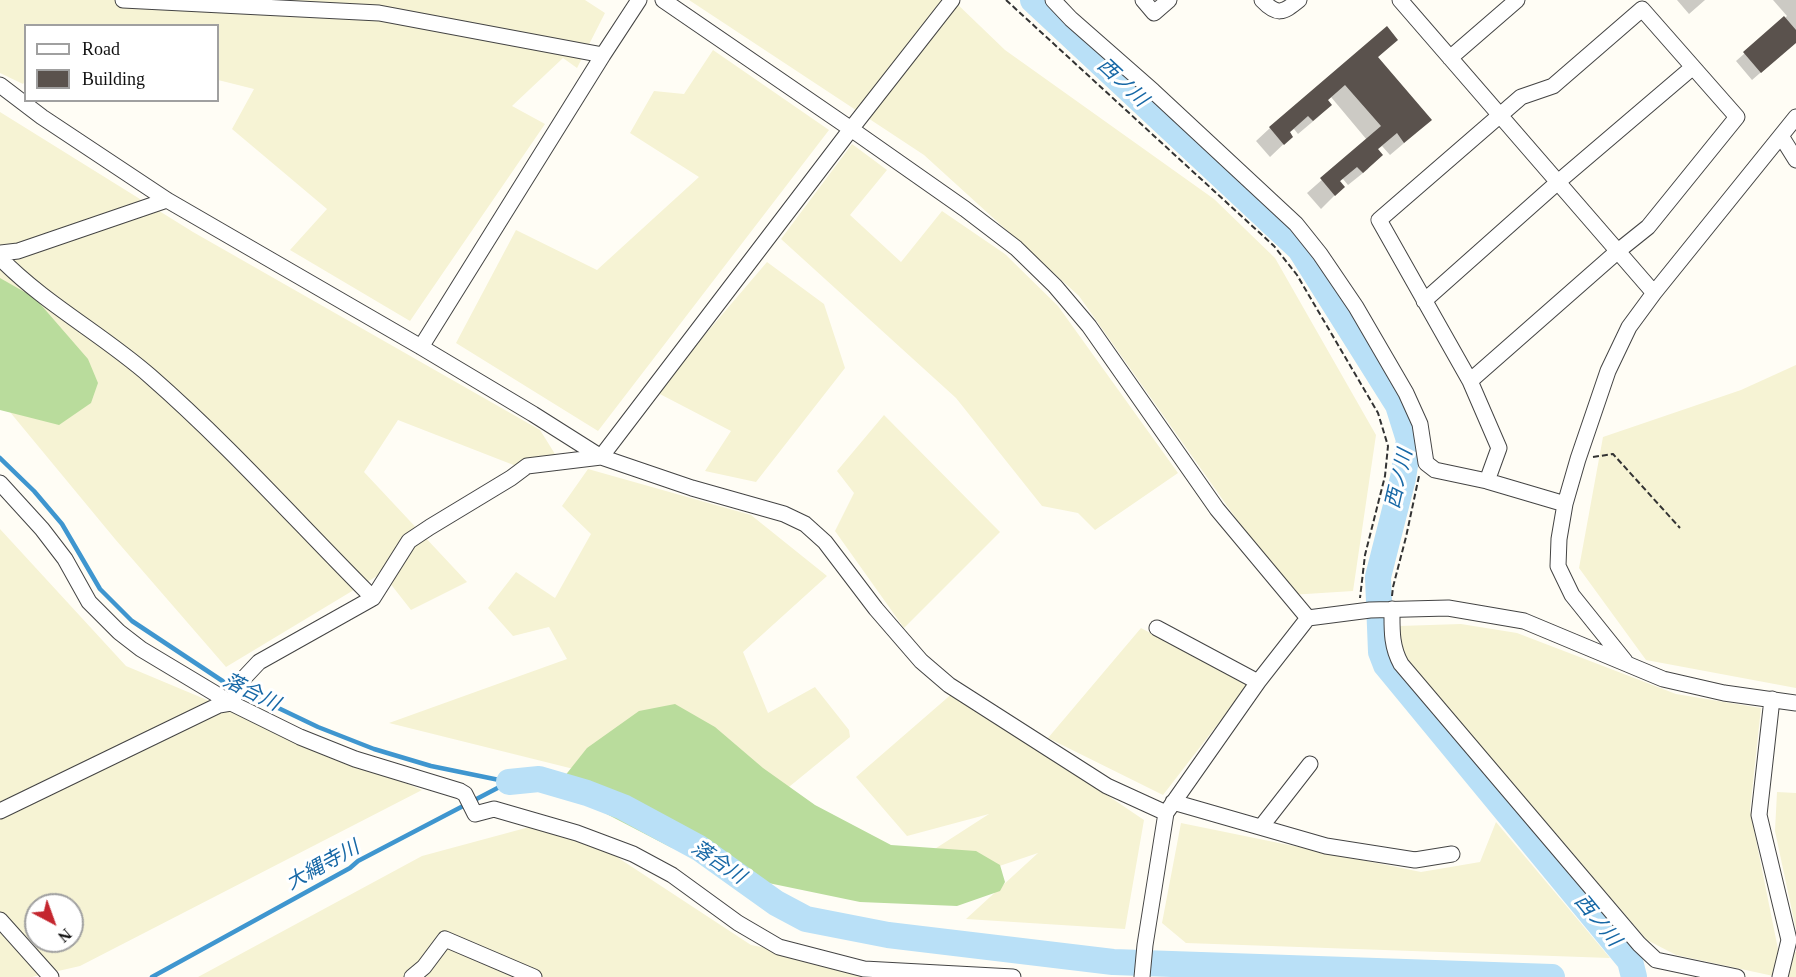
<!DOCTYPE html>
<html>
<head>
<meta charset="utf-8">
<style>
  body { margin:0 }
  #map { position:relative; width:1796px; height:977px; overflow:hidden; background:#fffdf5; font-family:"Times New Roman",serif }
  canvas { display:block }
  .legend { position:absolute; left:24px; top:24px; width:195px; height:78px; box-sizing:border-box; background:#fff; border:2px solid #a0a0a0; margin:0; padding:8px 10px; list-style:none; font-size:18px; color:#111 }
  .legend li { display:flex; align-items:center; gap:12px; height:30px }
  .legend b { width:30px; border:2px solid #a0a0a0 }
  .north { position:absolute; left:24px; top:893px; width:60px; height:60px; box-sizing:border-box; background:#fff; border:2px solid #a0a0a0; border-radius:50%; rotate:139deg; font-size:16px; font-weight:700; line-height:24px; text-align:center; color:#111 }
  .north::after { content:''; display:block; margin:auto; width:21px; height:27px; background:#c4262e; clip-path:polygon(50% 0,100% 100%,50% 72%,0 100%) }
</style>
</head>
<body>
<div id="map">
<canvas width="1796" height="977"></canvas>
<ul class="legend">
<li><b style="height:8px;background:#fff"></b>Road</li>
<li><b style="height:16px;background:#5a524d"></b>Building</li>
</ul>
<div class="north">N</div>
</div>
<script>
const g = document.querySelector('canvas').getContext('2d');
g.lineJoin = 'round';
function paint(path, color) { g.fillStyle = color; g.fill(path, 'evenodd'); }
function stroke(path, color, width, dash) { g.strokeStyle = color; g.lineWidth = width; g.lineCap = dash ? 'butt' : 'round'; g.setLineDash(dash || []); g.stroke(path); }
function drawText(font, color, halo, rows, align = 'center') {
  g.font = font + ' "Times New Roman","Noto Sans JP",serif'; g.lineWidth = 6; g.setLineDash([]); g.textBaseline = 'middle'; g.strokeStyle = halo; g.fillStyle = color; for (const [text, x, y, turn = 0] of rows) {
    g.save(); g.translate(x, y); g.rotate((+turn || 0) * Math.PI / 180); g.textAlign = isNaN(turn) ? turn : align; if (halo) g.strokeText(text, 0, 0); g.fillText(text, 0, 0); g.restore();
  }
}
const farmland = new Path2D(`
  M0 0H585L605 13 577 68 563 58 512 106 545 124 410 321 290 250 327 209 232 129 254 89 218 80V26H26L25 81 23 84 0 73Z
  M689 0H953L1005 50 1214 199 1275 258 1376 435 1353 591 1290 595 1079 296 924 155Z
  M713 50 829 130 598 431 456 343 516 230 597 270 699 177 630 133 654 91 684 94Z
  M0 112 193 232 540 430 560 462 534 473 398 420 364 472 467 582 411 610 382 573 226 667 115 539 0 400Z
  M852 144 887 170 850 215 901 262 942 211 1005 254 1058 306 1178 473 1095 530 1078 513 1042 506 956 398 781 239Z
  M767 262 824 304 845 368 756 482 705 471 731 431 656 392Z
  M1796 365V688L1646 660 1579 568 1603 437 1741 390Z
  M884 415 1000 532 904 628 835 531 854 493 837 471Z
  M588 469 751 515 827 576 743 652 768 713 815 687 849 730 850 737 751 818 650 788 389 723 567 659 549 627 513 636 488 608 516 572 555 598 591 534 562 506Z
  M0 529 126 666 422 790 80 966 32 977H0ZM36 905H72V941H36Z
  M1461 624 1517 633 1676 694 1761 708 1750 810 1778 949 1796 952V977H1778L1676 955 1647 940 1407 660 1402 648 1399 626Z
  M1141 628 1248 685 1163 795 1048 738Z
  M954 692 1144 820 1125 929 966 919 1038 853 937 887 927 854 989 814 907 836 856 777Z
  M1777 792 1796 793V930L1775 831Z
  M559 819 751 945 910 977H198L422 856Z
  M1496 822 1610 958 1186 943 1162 923 1181 823 1421 872 1480 862Z`);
const forest = new Path2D(`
  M0 278 35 298 88 359 98 383 91 403 59 425 0 410Z
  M675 704 715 727 763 768 815 805 891 845 976 851 1000 865 1005 882 1000 891 957 906 860 902 749 879 670 847 593 807 564 777 587 748 639 711Z`);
const shadow = new Path2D(`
  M1677 0H1705L1689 14Z
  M1773 0H1796V42L1752 80 1736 61 1787 16Z
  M1387 28 1396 40 1377 58 1416 133 1390 155 1382 146 1377 150 1368 169 1348 185 1343 179 1339 182 1343 187 1321 209 1307 193 1367 140 1331 97 1327 101 1330 105 1317 118 1298 134 1294 129 1289 133 1291 137 1270 157 1256 141 1270 128Z`);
const stream = new Path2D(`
  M0 458 34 491 62 524 100 589 132 621 224 682 318 727 374 749 431 766 509 782
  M152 977 350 868 358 861 509 782`);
const river = new Path2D(`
  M1033 0 1300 249 1398 405 1409 440 1403 478 1378 577 1381 652 1386 665 1630 961 1634 977
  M509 782 539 779 587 793 623 807 699 848 776 903 806 919 888 935 1113 962 1552 977`);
const building = new Path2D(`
  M1784 16 1796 30V43L1761 73 1743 52Z
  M1387 26 1398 40 1378 57 1432 120 1404 143 1397 133 1378 149 1383 155 1363 173 1357 167 1340 181 1345 187 1335 196 1320 178 1381 126 1345 85 1328 100 1332 105 1313 121 1308 116 1290 132 1293 137 1284 145 1269 127Z`);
const path = new Path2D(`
  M1006 0 1274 246 1297 275 1378 413 1388 446 1385 476 1365 555 1360 598
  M1593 457 1613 454 1680 528
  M1392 596 1393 587 1406 537 1419 476`);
const minor = new Path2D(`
  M123 0 379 13 603 55
  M663 0 851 129 965 209 1016 248 1055 286 1089 326 1217 509 1308 618
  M1053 0 1071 19 1153 91 1296 224 1320 254 1356 307 1406 393 1420 424 1426 463 1435 470 1487 481 1565 504
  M1143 0 1154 13 1169 0
  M1262 0C1277 16 1283 13 1299 0
  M1400 0 1654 293
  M1450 58 1517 0
  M0 85 42 117 167 200 421 347 533 414 601 457 692 488 784 514 805 524 825 542 876 609 921 661 949 685 1107 786 1166 813
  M1781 136 1796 160
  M0 253 18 251 167 200
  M0 258C45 304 102 334 150 376 229 445 299 524 373 598
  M1424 301 1558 182 1693 67
  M421 347 603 55 639 0
  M1470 381 1618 251 1648 227 1737 117 1642 9 1553 86 1521 97 1379 220 1470 381 1499 448 1487 481
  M0 483 42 529 65 559 89 602 119 632 141 649 231 703 300 737 355 759 460 791 465 794 475 814 494 809 577 833 633 854 672 875 738 923 779 947 864 969 1013 977
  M1392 609C1392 629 1391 646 1401 664L1639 944 1656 960 1737 977
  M1157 628 1258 682
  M1625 661 1572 595 1558 566 1559 539 1565 504 1578 459 1608 371 1629 327 1654 293 1796 117
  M1772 699 1759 815 1789 940 1780 977
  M231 703 243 679 259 662 373 598 409 541 430 527 511 478 527 466 601 457 851 129 952 0
  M1173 802 1326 846 1415 860 1452 854
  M0 811 219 705 231 703
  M1261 827 1310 764
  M0 920 51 977
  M412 977 424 967 445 939 534 977
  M1142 977 1145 945 1166 813 1258 682 1308 618 1370 610 1448 608 1524 621 1663 679 1724 693 1796 703`);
const waterNames = [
  ["西ノ川",1122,83,43],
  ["西ノ川",1400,479,-77],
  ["落合川",251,693,26],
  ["落合川",718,863,34],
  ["大縄寺川",323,866,-29],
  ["西ノ川",1597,921,51]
];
paint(farmland, '#f6f3d4');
paint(forest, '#b9dc9c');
paint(shadow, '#0003');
stroke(stream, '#3f96cf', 4.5);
stroke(river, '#b9e0f7', 26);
paint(building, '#5a524d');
stroke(minor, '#444', 17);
stroke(path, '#333', 2, [6, 3]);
stroke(minor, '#fff', 15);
drawText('italic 20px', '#1768a6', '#fff', waterNames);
</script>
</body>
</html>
